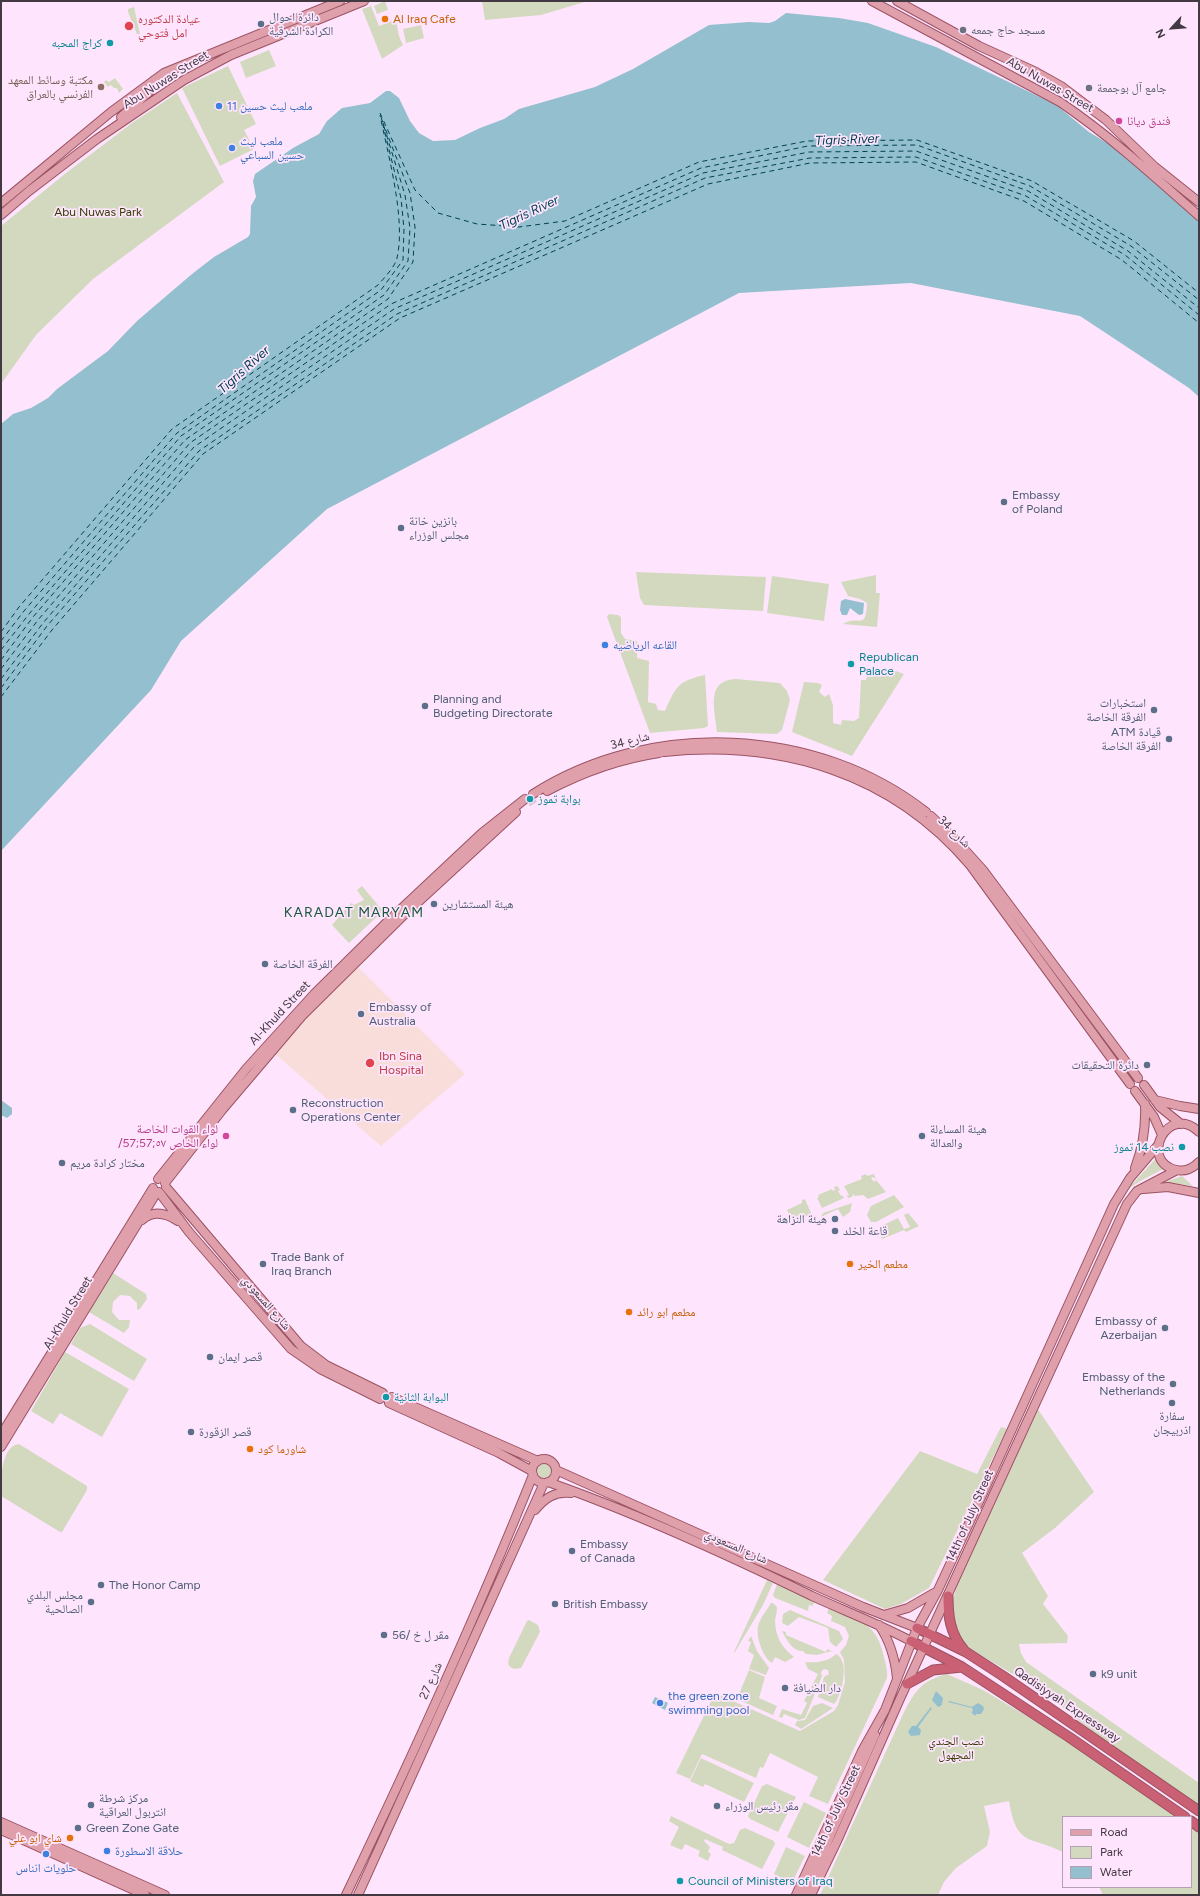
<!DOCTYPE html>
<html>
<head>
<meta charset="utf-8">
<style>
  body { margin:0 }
  #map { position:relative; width:1200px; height:1896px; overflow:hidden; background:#fee5fd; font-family:Figtree,sans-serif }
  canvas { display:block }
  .frame { position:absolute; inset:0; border:2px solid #433942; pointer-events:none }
  .legend { position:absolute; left:1062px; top:1816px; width:130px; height:72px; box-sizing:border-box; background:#fee5fd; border:1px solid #b3a0b2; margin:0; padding:5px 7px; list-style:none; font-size:12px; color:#433942 }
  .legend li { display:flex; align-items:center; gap:8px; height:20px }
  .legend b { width:20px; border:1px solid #b3a0b2 }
  .north { position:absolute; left:1152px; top:8px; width:40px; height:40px; -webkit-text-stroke:3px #fee5fd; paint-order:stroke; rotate:244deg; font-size:11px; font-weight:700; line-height:16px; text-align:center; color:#433942 }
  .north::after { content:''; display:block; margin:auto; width:14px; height:18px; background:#433942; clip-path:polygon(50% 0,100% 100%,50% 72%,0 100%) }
</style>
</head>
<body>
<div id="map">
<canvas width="1200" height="1896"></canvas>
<div class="frame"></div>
<ul class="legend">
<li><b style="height:5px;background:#dfa0ab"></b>Road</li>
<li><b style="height:11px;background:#d3d9bf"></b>Park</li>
<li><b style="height:11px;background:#93bfce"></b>Water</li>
</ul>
<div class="north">N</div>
</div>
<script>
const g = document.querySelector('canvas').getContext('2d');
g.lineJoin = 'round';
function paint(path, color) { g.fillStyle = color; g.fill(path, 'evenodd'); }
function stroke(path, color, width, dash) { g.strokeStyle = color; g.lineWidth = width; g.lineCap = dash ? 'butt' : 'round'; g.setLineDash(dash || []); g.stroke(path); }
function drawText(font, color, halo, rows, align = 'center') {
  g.font = font + ' Figtree,"Noto Naskh Arabic",sans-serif'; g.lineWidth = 3.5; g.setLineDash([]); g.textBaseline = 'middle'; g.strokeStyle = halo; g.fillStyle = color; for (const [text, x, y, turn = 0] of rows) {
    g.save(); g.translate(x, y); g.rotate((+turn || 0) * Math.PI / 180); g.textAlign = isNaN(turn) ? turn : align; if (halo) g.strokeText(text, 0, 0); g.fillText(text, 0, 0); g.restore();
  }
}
const medical = new Path2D(`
  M356 965 465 1074 381 1146 274 1053Z`);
const green = new Path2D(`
  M385 1 388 10 377 14 374 6Z
  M482 1H588L541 15 485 20Z
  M371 6 379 26 393 21H396L399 36 403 45 382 59 362 9Z
  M134 7 140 34H137L128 12V9Z
  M421 25 424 38 406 43 403 29Z
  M269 50 276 66 246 78 240 62Z
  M228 66 256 124 244 130 254 149 220 166 182 88Z
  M115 78 123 89 119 93 117 88H114L111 85 108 87 104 82 106 80 109 82Z
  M177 93 224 182 93 279 36 335 1 384V226L66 173 132 123Z
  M636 572 766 577 763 611 644 605 640 598Z
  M876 575V593H880L877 627 843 624C858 614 866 632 867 603L860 599 848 596 841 582Z
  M772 576 829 584 824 621 767 613Z
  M609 614 618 615 621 617V633L625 639 637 641V658L649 661 648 702 656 704 658 710 665 711C676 686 678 681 705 675L708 726 704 728 650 733 607 617Z
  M884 667 904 674 852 756 792 732 804 682 818 683 822 685 819 692 825 697 829 694 833 705V723L841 725 842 720 854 721 859 718 861 680H866L867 676 871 675H882Z
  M736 679 780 683 787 691 790 700 782 730 777 734 717 732C715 710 705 680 736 679Z
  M362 886 383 911 349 943 332 925 351 903 354 905 364 900 357 890Z
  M1158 1156 1167 1167 1142 1180 1128 1189Z
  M866 1174 867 1176 874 1174 876 1179 873 1177 871 1178 874 1182 876 1180 886 1192 868 1199 863 1195 855 1196 853 1194 852 1197 848 1198 847 1196 849 1195 844 1186 862 1179 861 1176Z
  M1182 1176 1193 1186 1165 1182Z
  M837 1186 840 1190 838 1191 841 1196 842 1195 844 1198 822 1208 817 1198 819 1197 818 1195 832 1189 833 1191 835 1190 834 1187Z
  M894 1195 904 1207 876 1222H871L867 1215 871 1206Z
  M805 1199 811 1213 791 1226 790 1224 793 1223 787 1210 802 1203V1200Z
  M852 1203 850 1212 843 1217 838 1209 821 1217 823 1213Z
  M908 1213 919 1226 906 1232 904 1230 882 1239 880 1236 883 1234 879 1227 898 1218 904 1229 910 1227 904 1215Z
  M113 1273 146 1294 147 1299 139 1310 137 1309V1303L130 1296 120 1295 113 1302 112 1312 119 1320H130L129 1327 124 1333 89 1312Z
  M90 1324 147 1359 134 1381 71 1344 80 1328Z
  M65 1352 129 1389 102 1437 60 1413 53 1424 31 1411Z
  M1037 1408 1094 1492 1055 1528 1022 1553 1048 1596 1043 1604 1068 1636 1067 1643 1019 1644 1021 1653 1026 1662 1199 1783V1806L1085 1726 1065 1709 1033 1686 967 1647C954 1636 949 1617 953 1600 956 1584 966 1567 972 1552 991 1503 1014 1455 1037 1408Z
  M1001 1427 1007 1429 929 1588 901 1604 885 1609 823 1580 920 1451 977 1474Z
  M19 1444 87 1486V1490L62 1532H60L1 1496C1 1483 0 1446 19 1444Z
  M537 1471a7 7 0 1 1 14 0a7 7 0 1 1-14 0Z
  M767 1580 773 1583 763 1605 735 1652H734Z
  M777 1584 813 1600 814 1602 813 1606 809 1605 808 1611 775 1598 773 1595Z
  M771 1603H773L777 1607C777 1612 776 1616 775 1620 775 1636 782 1648 794 1657L785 1662 775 1657 772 1663C762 1657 756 1636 758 1626 760 1618 767 1610 771 1603Z
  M829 1608C856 1619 875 1621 883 1653 885 1662 888 1669 887 1678L828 1804 809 1796 818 1777 770 1753 763 1768 760 1767 756 1778 702 1754 690 1779 676 1773 715 1693 800 1731 834 1711 838 1705 845 1682 844 1660 840 1652 846 1645 849 1636 845 1627 831 1621 832 1616 827 1613Z
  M790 1610 839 1631 843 1639 836 1647 830 1642 828 1628 799 1617 788 1626 782 1623 783 1614Z
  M529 1620 538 1625 540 1632 521 1668C515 1669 510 1670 508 1663L509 1658 527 1621Z
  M782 1631 786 1632V1635L826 1652 827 1649 832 1651 817 1655 806 1654 803 1651C793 1652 786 1639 782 1631Z
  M751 1636 757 1651 769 1668 766 1675 749 1669 754 1655 748 1651 751 1642 748 1641Z
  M836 1654C850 1661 842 1691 836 1702L834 1704 818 1697 824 1677 829 1674 828 1670 824 1669 821 1672 822 1676 805 1718 799 1720 784 1714 782 1718 779 1717 782 1709 801 1715 807 1703 804 1701 818 1674 808 1669 805 1662C816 1663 828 1662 836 1654Z
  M749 1670 765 1677 759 1698 777 1706 773 1715 737 1699Z
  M947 1674 983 1690 1077 1746 1176 1817H1063V1852C1029 1835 1017 1848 1009 1801L984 1806 990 1832 987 1846 956 1868 944 1882 938 1895H820L904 1712C916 1690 921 1681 947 1674Z
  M822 1703 833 1708 801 1729 795 1725 797 1721 805 1720 813 1706Z
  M701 1758 754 1783 744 1802 705 1784 703 1787 690 1781Z
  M767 1784 796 1797 778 1832 750 1819 748 1816 762 1786Z
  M804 1802 826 1813 809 1848 787 1837Z
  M671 1816 729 1844 734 1843 740 1830 745 1828 774 1841 775 1844 762 1869 722 1850 723 1847 705 1839 704 1841 710 1847 708 1852 711 1854 708 1861 698 1856 700 1851 685 1844 682 1850 670 1845 679 1827 669 1821Z
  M1191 1828 1199 1833V1895H1103L1099 1887H1191Z
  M786 1847 805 1856 792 1883 774 1874Z`);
const water = new Path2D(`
  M786 13 839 18 868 23 936 47 1044 99 1055 104 1089 132 1112 146 1199 221V397L1189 388 1080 316 911 283 739 293 327 509 181 641 151 690 1 851V424L13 414 31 408 48 398 57 389 108 351 137 321 192 274 214 257 248 237 250 234 251 206 256 197 253 181 255 174 293 148 319 134 327 121 342 108 370 103 386 91H390L399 98 410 121 419 133 433 141 455 140 480 128 504 119 519 109 595 87 633 69 709 25 749 22 769 23 775 21Z
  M845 599 864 603 863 614 859 615 850 608 847 615H842L840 610 841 601Z
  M1 1100 12 1108V1114L7 1118 1 1115Z
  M936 1691 943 1698 942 1705 938 1707 932 1700Z
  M655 1697 668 1703 665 1710 652 1703Z
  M949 1701 972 1707 978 1703 983 1706 984 1709 981 1714H976L975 1716 971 1712 973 1711 972 1708 948 1702Z
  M931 1707 932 1708 918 1727 921 1730 920 1735 911 1736 908 1732 912 1726H916Z`);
const ferry = new Path2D(`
  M380 113 415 190 438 213 477 224 519 227 565 221 699 162 807 141 917 140 1032 181 1134 241 1199 293
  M1 632 19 607 172 429 378 285C384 278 395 267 397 258 406 219 388 155 380 115
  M1 641 24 611 177 433 381 290 403 260 404 229 401 198 383 125
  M1 650 29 614 181 436 384 295 408 261 410 228 405 195 381 117
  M1 660 33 617 185 440 388 299 413 262 415 227 410 193 383 123
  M1 669 38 620 190 443 391 304 701 168 808 146 917 145 1030 186 1131 246 1199 300
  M1 679 43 623 194 447 394 309 703 173 809 152 916 151 1028 191 1128 251 1199 308
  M1 688 47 626 199 451 397 314 705 178 810 158 916 157 1026 196 1125 255 1199 315
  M1 697 52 630 203 454 400 318 708 184 810 163 916 162 1024 201 1122 260 1199 323`);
const majorTunnel = new Path2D(`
  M528 803 535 798`);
const major = new Path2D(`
  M872 1 1060 102C1110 136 1154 176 1199 216
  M897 1 979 46 1036 72 1061 86 1106 120 1155 167 1199 202
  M121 117 150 91 154 80
  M1 203 111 112 164 73 340 1
  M1 215 29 191 97 139 184 80 231 55 364 1
  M664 752C781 740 892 773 970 865L1130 1084
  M547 791C583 772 619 759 659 753
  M533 794C650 719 817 726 926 812
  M931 816 956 840 983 870 1138 1078
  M1144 1085 1160 1107 1181 1124
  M1135 1091 1154 1117 1162 1135
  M1155 1100 1180 1106 1199 1109
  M1199 1132C1168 1102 1138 1161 1176 1170 1185 1172 1193 1168 1199 1162
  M1135 1168C1143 1147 1146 1127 1145 1104
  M158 1179 246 1069 315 993 384 925 482 833 525 799
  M165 1183 223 1109 302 1016 403 916 516 812
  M166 1187 301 1346 326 1365 383 1393
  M1143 1189 1168 1187 1199 1193
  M159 1192 189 1232 291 1349 320 1369 380 1399
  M142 1220C153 1210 166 1213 178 1221
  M392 1397 538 1461
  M389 1403 499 1453 532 1471
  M1 1435 153 1188
  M1 1447 157 1192
  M532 1471a12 12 0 1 1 24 0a12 12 0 1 1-24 0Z
  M556 1470 863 1607 917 1628
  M548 1482C639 1514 726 1554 812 1596 845 1611 879 1624 911 1641
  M535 1510C545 1498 555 1491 571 1493
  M884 1615 908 1608 934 1593
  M879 1625C890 1641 895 1658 897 1678
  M1 1822 165 1895
  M1 1830 145 1895
  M346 1895C412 1757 476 1617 533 1475
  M358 1895 544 1483
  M796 1895 862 1751 885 1710 917 1628 938 1590 984 1491 1114 1204 1130 1178 1159 1144
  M804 1895 875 1735
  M811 1895 838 1839 899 1701 1127 1204 1137 1191 1177 1170`);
const highway = new Path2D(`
  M948 1596C948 1616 950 1634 964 1650
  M917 1628 966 1652 1003 1676 1199 1811
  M911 1641 962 1667 1069 1737 1185 1817
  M907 1684 933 1670 962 1667
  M1191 1821 1199 1827`);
const markers = [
  [385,19,4,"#e8710a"],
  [261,24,4,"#5c6f8a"],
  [129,26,5,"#e0444e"],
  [963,30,4,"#6b7280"],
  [110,43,4,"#0f9aa8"],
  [101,87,4,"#8d6e63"],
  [1089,88,4,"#6b7280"],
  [219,106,4,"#3f7fe0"],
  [1119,121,4,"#d1479c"],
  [232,148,4,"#3f7fe0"],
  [1004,502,4,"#5c6f8a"],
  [401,528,4,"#5c6f8a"],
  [605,645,4,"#3f7fe0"],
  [851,664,4,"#0f9aa8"],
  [425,706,4,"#5c6f8a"],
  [1154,710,4,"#5c6f8a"],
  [1169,739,4,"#5c6f8a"],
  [530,799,4,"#0f9aa8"],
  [434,904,4,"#5c6f8a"],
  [265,964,4,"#5c6f8a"],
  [361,1014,4,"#5c6f8a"],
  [370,1063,5,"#e0444e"],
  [1147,1065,4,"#5c6f8a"],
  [293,1110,4,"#5c6f8a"],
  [226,1136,4,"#d1479c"],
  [922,1136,4,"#5c6f8a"],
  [1182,1147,4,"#0f9aa8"],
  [62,1163,4,"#5c6f8a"],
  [835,1219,4,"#5c6f8a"],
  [835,1231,4,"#5c6f8a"],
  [263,1264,4,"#5c6f8a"],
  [850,1264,4,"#e8710a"],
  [629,1312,4,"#e8710a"],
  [1165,1328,4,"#5c6f8a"],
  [210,1357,4,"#5c6f8a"],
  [1173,1384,4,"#5c6f8a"],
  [386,1397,4,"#0f9aa8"],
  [1172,1403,4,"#5c6f8a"],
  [191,1432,4,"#5c6f8a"],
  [250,1449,4,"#e8710a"],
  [572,1551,4,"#5c6f8a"],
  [101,1585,4,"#5c6f8a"],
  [91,1602,4,"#5c6f8a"],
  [555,1604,4,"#5c6f8a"],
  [384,1635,4,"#5c6f8a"],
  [1093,1674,4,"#5c6f8a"],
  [785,1688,4,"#5c6f8a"],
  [660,1703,4,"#3f7fe0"],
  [91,1805,4,"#5c6f8a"],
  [717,1806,4,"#5c6f8a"],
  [78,1828,4,"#5c6f8a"],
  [70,1838,4,"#e8710a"],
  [107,1851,4,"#3f7fe0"],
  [46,1854,4,"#3f7fe0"],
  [680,1881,4,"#0f9aa8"]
];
const serviceNames = [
  ["دائرة احوال",269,17],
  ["الكرادة الشرقية",269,31],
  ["Embassy",1012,495],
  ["of Poland",1012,509],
  ["بانزين خانة",409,521],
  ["مجلس الوزراء",409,535],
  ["Planning and",433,699],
  ["Budgeting Directorate",433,713],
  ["استخبارات",1146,703,"right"],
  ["الفرقة الخاصة",1146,717,"right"],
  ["ATM قيادة",1161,732,"right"],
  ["الفرقة الخاصة",1161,746,"right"],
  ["هيئة المستشارين",442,904],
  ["الفرقة الخاصة",273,964],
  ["Embassy of",369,1007],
  ["Australia",369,1021],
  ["دائرة التحقيقات",1139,1065,"right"],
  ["Reconstruction",301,1103],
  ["Operations Center",301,1117],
  ["هيئة المساءلة",930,1129],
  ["والعدالة",930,1143],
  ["مختار كرادة مريم",70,1163],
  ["هيئة النزاهة",827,1219,"right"],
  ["قاعة الخلد",843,1231],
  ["Trade Bank of",271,1257],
  ["Iraq Branch",271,1271],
  ["Embassy of",1157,1321,"right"],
  ["Azerbaijan",1157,1335,"right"],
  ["قصر ايمان",218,1357],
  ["Embassy of the",1165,1377,"right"],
  ["Netherlands",1165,1391,"right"],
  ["سفارة",1172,1416,"center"],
  ["اذربيجان",1172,1430,"center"],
  ["قصر الزقورة",199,1432],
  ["Embassy",580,1544],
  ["of Canada",580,1558],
  ["The Honor Camp",109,1585],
  ["مجلس البلدي",83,1595,"right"],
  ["الصالحية",83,1609,"right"],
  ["British Embassy",563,1604],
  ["مقر ل خ /56",392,1635],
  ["k9 unit",1101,1674],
  ["دار الضيافة",793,1688],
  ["مركز شرطة",99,1798],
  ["انتربول العراقية",99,1812],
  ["مقر رئيس الوزراء",725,1806],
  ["Green Zone Gate",86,1828]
];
const healthNames = [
  ["عيادة الدكتوره",138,19],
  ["امل فتوحي",138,33],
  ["Ibn Sina",379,1056],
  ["Hospital",379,1070]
];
const foodNames = [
  ["Al Iraq Cafe",393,19],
  ["مطعم الخير",858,1264],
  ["مطعم ابو رائد",637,1312],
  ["شاورما كود",258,1449],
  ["شاي ابو علي",62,1838,"right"]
];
const worshipNames = [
  ["مسجد حاج جمعه",971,30],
  ["جامع آل بوجمعة",1097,88]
];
const cultureNames = [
  ["كراج المحبه",102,43,"right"],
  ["Republican",859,657],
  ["Palace",859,671],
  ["بوابة تموز",538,799],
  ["نصب 14 تموز",1174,1147,"right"],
  ["البوابة الثانية",394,1397],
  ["Council of Ministers of Iraq",688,1881]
];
const educationNames = [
  ["مكتبة وسائط المعهد",93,80],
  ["الفرنسي بالعراق",93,94]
];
const streetNames = [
  ["Abu Nuwas Street",166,80,-32],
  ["Abu Nuwas Street",1050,85,30],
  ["شارع 34",630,741,-14],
  ["شارع 34",954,832,44],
  ["Al-Khuld Street",280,1013,-47],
  ["شارع المسعودي",266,1303,49],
  ["Al-Khuld Street",68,1313,-59],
  ["14th of July Street",970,1516,-66],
  ["شارع المسعودي",736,1547,24],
  ["شارع 27",431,1681,-66],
  ["Qadisiyyah Expressway",1067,1705,34],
  ["14th of July Street",836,1811,-65]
];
const shopNames = [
  ["ملعب ليث حسين 11",227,106],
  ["ملعب ليث",240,141],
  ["حسين السباعي",240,155],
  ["القاعه الرياضيه",613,645],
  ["the green zone",668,1696],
  ["swimming pool",668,1710],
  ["حلاقة الاسطورة",115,1851],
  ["حلويات انناس",46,1868,"center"]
];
const hotelNames = [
  ["فندق ديانا",1127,121],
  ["لواء القوات الخاصة",218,1129,"right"],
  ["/57;لواء الخاص ٥٧;57",218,1143,"right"]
];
const parkNames = [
  ["Abu Nuwas Park",98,212],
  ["نصب الجندي",956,1741],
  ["المجهول",956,1755]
];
const waterNames = [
  ["Tigris River",847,140,-2],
  ["Tigris River",529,213,-25],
  ["Tigris River",244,370,-42]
];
const quarterNames = [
  ["KARADAT MARYAM",354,913]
];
paint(medical, '#f8dddb');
paint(green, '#d3d9bf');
paint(water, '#93bfce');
stroke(ferry, '#004152', 1, [5, 4]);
stroke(majorTunnel, '#d9c3d8', 8, [8, 4]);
stroke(major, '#9b5262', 10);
stroke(highway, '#9b5262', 11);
stroke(major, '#dfa0ab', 8);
stroke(highway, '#ca6073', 9);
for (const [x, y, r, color] of markers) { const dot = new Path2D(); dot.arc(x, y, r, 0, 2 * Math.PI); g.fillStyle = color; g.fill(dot); stroke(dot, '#fee5fd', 1.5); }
drawText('12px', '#4e5e75', '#fee5fd', serviceNames, 'left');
drawText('12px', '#be3a42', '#fee5fd', healthNames, 'left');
drawText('12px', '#c56008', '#fee5fd', foodNames, 'left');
drawText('12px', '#5b616d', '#fee5fd', worshipNames, 'left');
drawText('12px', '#0d838f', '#fee5fd', cultureNames, 'left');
drawText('12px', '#785e54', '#fee5fd', educationNames, 'right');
drawText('12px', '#433942', '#fee5fd', streetNames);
drawText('12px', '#366cbe', '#fee5fd', shopNames, 'left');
drawText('12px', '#b23c85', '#fee5fd', hotelNames, 'left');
drawText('12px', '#353d00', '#fee5fd', parkNames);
drawText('italic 13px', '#004152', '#fee5fd', waterNames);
g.letterSpacing = '1px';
drawText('14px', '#17593e', '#fee5fd', quarterNames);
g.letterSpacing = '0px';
</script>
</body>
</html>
